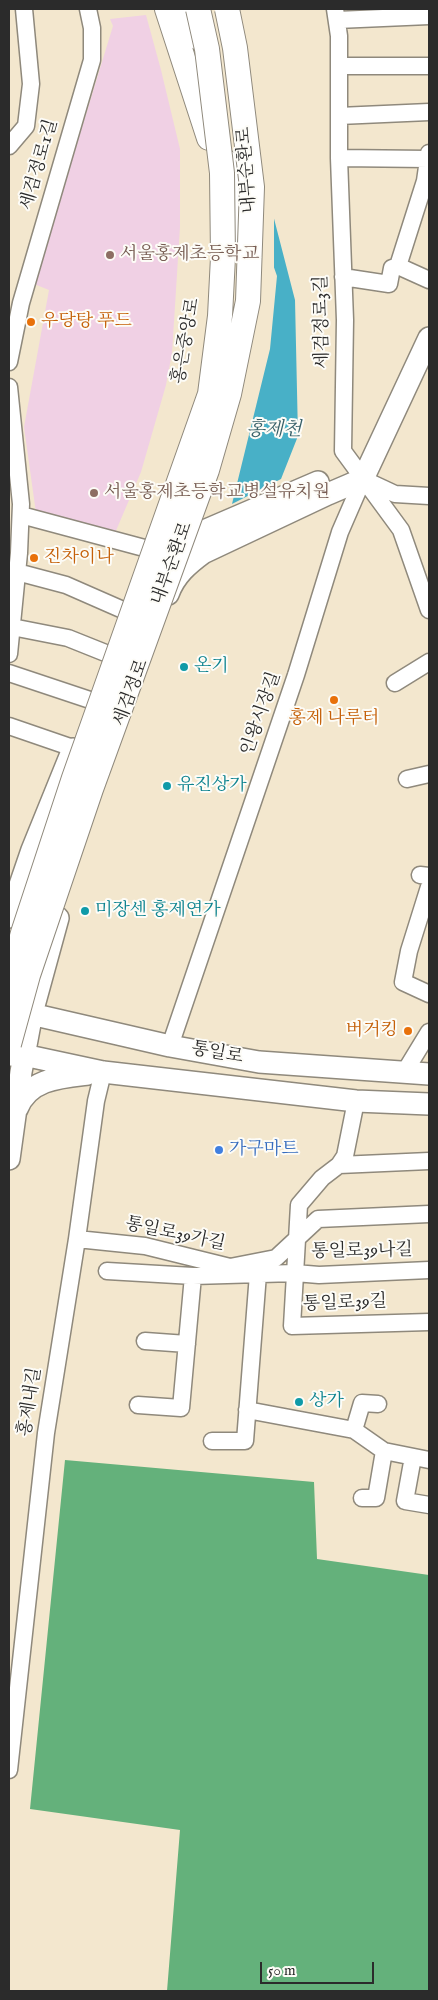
<!DOCTYPE html>
<html>
<head>
<meta charset="utf-8">
<style>
  body { margin:0 }
  #map { position:relative; width:438px; height:2000px; overflow:hidden; background:#f3e7ce; font-family:"IM FELL English",serif }
  canvas { display:block }
  .frame { position:absolute; inset:0; border:10px solid #2b2b2b; pointer-events:none }
  .scale { position:absolute; left:260px; top:1962px; width:114px; height:22px; box-sizing:border-box; border:2px solid #2b2b2b; border-top:0; padding-left:6px; font-size:15px; line-height:18px; white-space:nowrap; color:#2b2b2b; -webkit-text-stroke:4px #fdfcf7; paint-order:stroke }
</style>
</head>
<body>
<div id="map">
<canvas width="438" height="2000"></canvas>
<div class="frame"></div>
<div class="scale">50 m</div>
</div>
<script>
const g = document.querySelector('canvas').getContext('2d');
g.lineJoin = 'round';
function paint(path, color) { g.fillStyle = color; g.fill(path, 'evenodd'); }
function stroke(path, color, width, dash) { g.strokeStyle = color; g.lineWidth = width; g.lineCap = dash ? 'butt' : 'round'; g.setLineDash(dash || []); g.stroke(path); }
function drawText(font, color, halo, rows, align = 'center') {
  g.font = font + ' "IM FELL English","Noto Serif KR",serif'; g.lineWidth = 4; g.setLineDash([]); g.textBaseline = 'middle'; g.strokeStyle = halo; g.fillStyle = color; for (const [text, x, y, turn = 0] of rows) {
    g.save(); g.translate(x, y); g.rotate((+turn || 0) * Math.PI / 180); g.textAlign = isNaN(turn) ? turn : align; if (halo) g.strokeText(text, 0, 0); g.fillText(text, 0, 0); g.restore();
  }
}
const built = new Path2D(`
  M146 15 161 70 180 149V227L172 353 166 385 141 472 115 533 36 513 24 427 49 290 34 284 113 26 110 19Z`);
const forest = new Path2D(`
  M65 1460 314 1482 317 1559 429 1575V1991H167L180 1830 30 1809Z`);
const water = new Path2D(`
  M254 141 295 300 298 436 281 479 232 504 270 349 277 276 245 185Z`);
const pier = new Path2D(`
  M203 9H225L274 206V275L219 119Z`);
const minor = new Path2D(`
  M184 9 196 41
  M335 9 339 36V158L345 320 343 451 401 530 429 610
  M337 20 429 16
  M339 66H429
  M339 116 429 112
  M9 146 26 126 31 84 24 9
  M429 153 425 181 398 266 429 280
  M339 158 428 159
  M232 160 239 228 238 246
  M343 277 389 284 392 268 398 266
  M9 362 21 303 92 60V28L88 9
  M9 387 21 504 19 553 9 654
  M365 480 395 494 429 496
  M21 515 148 549
  M17 572 66 585 123 610
  M12 627 68 638 108 654
  M9 673 90 700
  M395 683 429 662
  M9 726 73 748
  M407 779 429 774
  M420 875 429 876
  M429 887 409 951 403 982 429 994
  M170 1046 296 675 340 532 363 479
  M404 1073 429 1032
  M356 1101 345 1156 339 1165 322 1178 299 1205 292 1326 429 1322
  M339 1165 429 1161
  M77 1239 145 1246 230 1267 276 1258 318 1219 429 1214
  M107 1271 193 1276 295 1273 319 1275 429 1270
  M145 1341 187 1344
  M138 1405 181 1408 193 1276
  M247 1410 354 1430 362 1403 378 1404
  M354 1430 384 1451 376 1498H362
  M212 1441H245L258 1274
  M384 1451 429 1460
  M413 1457 405 1501 429 1505
  M9 1770 46 1433 77 1239 96 1101 103 1072`);
const major = new Path2D(`
  M172 552 204 531 318 482
  M168 594C175 575 188 564 203 553L328 494 363 479 429 338
  M9 917 32 850 73 749
  M18 1011 170 1046 259 1062 429 1074
  M11 1055 33 1057 103 1072 356 1101 429 1104
  M17 1109C28 1079 61 1077 88 1074
  M9 1159 21 1072 32 1013 58 918`);
const highway = new Path2D(`
  M167 9 209 138`);
const highwayBridge = new Path2D(`
  M9 983 23 933 74 778 210 394 220 316 223 257 222 173 207 49 198 9
  M9 1044 28 975 91 789 207 470 229 394 248 301 252 187 235 48 227 9`);
const markers = [
  [110,255,5,"#8d6e63"],
  [31,322,5,"#e8710a"],
  [94,493,5,"#8d6e63"],
  [34,558,5,"#e8710a"],
  [184,667,5,"#0f9aa8"],
  [334,700,5,"#e8710a"],
  [167,786,5,"#0f9aa8"],
  [85,911,5,"#0f9aa8"],
  [408,1031,5,"#e8710a"],
  [219,1150,5,"#3f7fe0"],
  [299,1402,5,"#0f9aa8"]
];
const streetNames = [
  ["세검정로1길",40,165,-74],
  ["내부순환로",248,170,-94],
  ["세검정로3길",323,322,-91],
  ["홍은중앙로",187,341,-80],
  ["내부순환로",173,564,-70],
  ["세검정로",132,693,-70],
  ["인왕시장길",262,714,-71],
  ["통일로",217,1054,10],
  ["통일로39가길",175,1235,12],
  ["통일로39나길",362,1252,-1],
  ["통일로39길",345,1304,-2],
  ["홍제내길",31,1402,-81]
];
const educationNames = [
  ["서울홍제초등학교",120,255],
  ["서울홍제초등학교병설유치원",104,493]
];
const foodNames = [
  ["우당탕 푸드",41,322],
  ["진차이나",44,558],
  ["홍제 나루터",334,719,"center"],
  ["버거킹",398,1031,"right"]
];
const cultureNames = [
  ["온기",194,667],
  ["유진상가",177,786],
  ["미장센 홍제연가",95,911],
  ["상가",309,1402]
];
const shopNames = [
  ["가구마트",229,1150]
];
const waterNames = [
  ["홍제천",274,431]
];
paint(built, '#f0d0e4');
paint(forest, '#64b17b');
paint(water, '#48b0c7');
paint(pier, '#f3e7ce');
stroke(minor, '#8f897c', 19);
stroke(major, '#8f897c', 24);
stroke(highway, '#8f897c', 26);
stroke(minor, '#fff', 16);
stroke(major, '#fff', 21);
stroke(highway, '#fff', 24);
stroke(highwayBridge, '#8f897c', 26, []);
stroke(highwayBridge, '#fff', 24);
for (const [x, y, r, color] of markers) { const dot = new Path2D(); dot.arc(x, y, r, 0, 2 * Math.PI); g.fillStyle = color; g.fill(dot); stroke(dot, '#fdfcf7', 2); }
drawText('18px', '#2b2b2b', '#fdfcf7', streetNames);
drawText('18px', '#785e54', '#fdfcf7', educationNames, 'left');
drawText('18px', '#c56008', '#fdfcf7', foodNames, 'left');
drawText('18px', '#0d838f', '#fdfcf7', cultureNames, 'left');
drawText('18px', '#366cbe', '#fdfcf7', shopNames, 'left');
drawText('italic 19px', '#376069', '#fdfcf7', waterNames);
</script>
</body>
</html>
